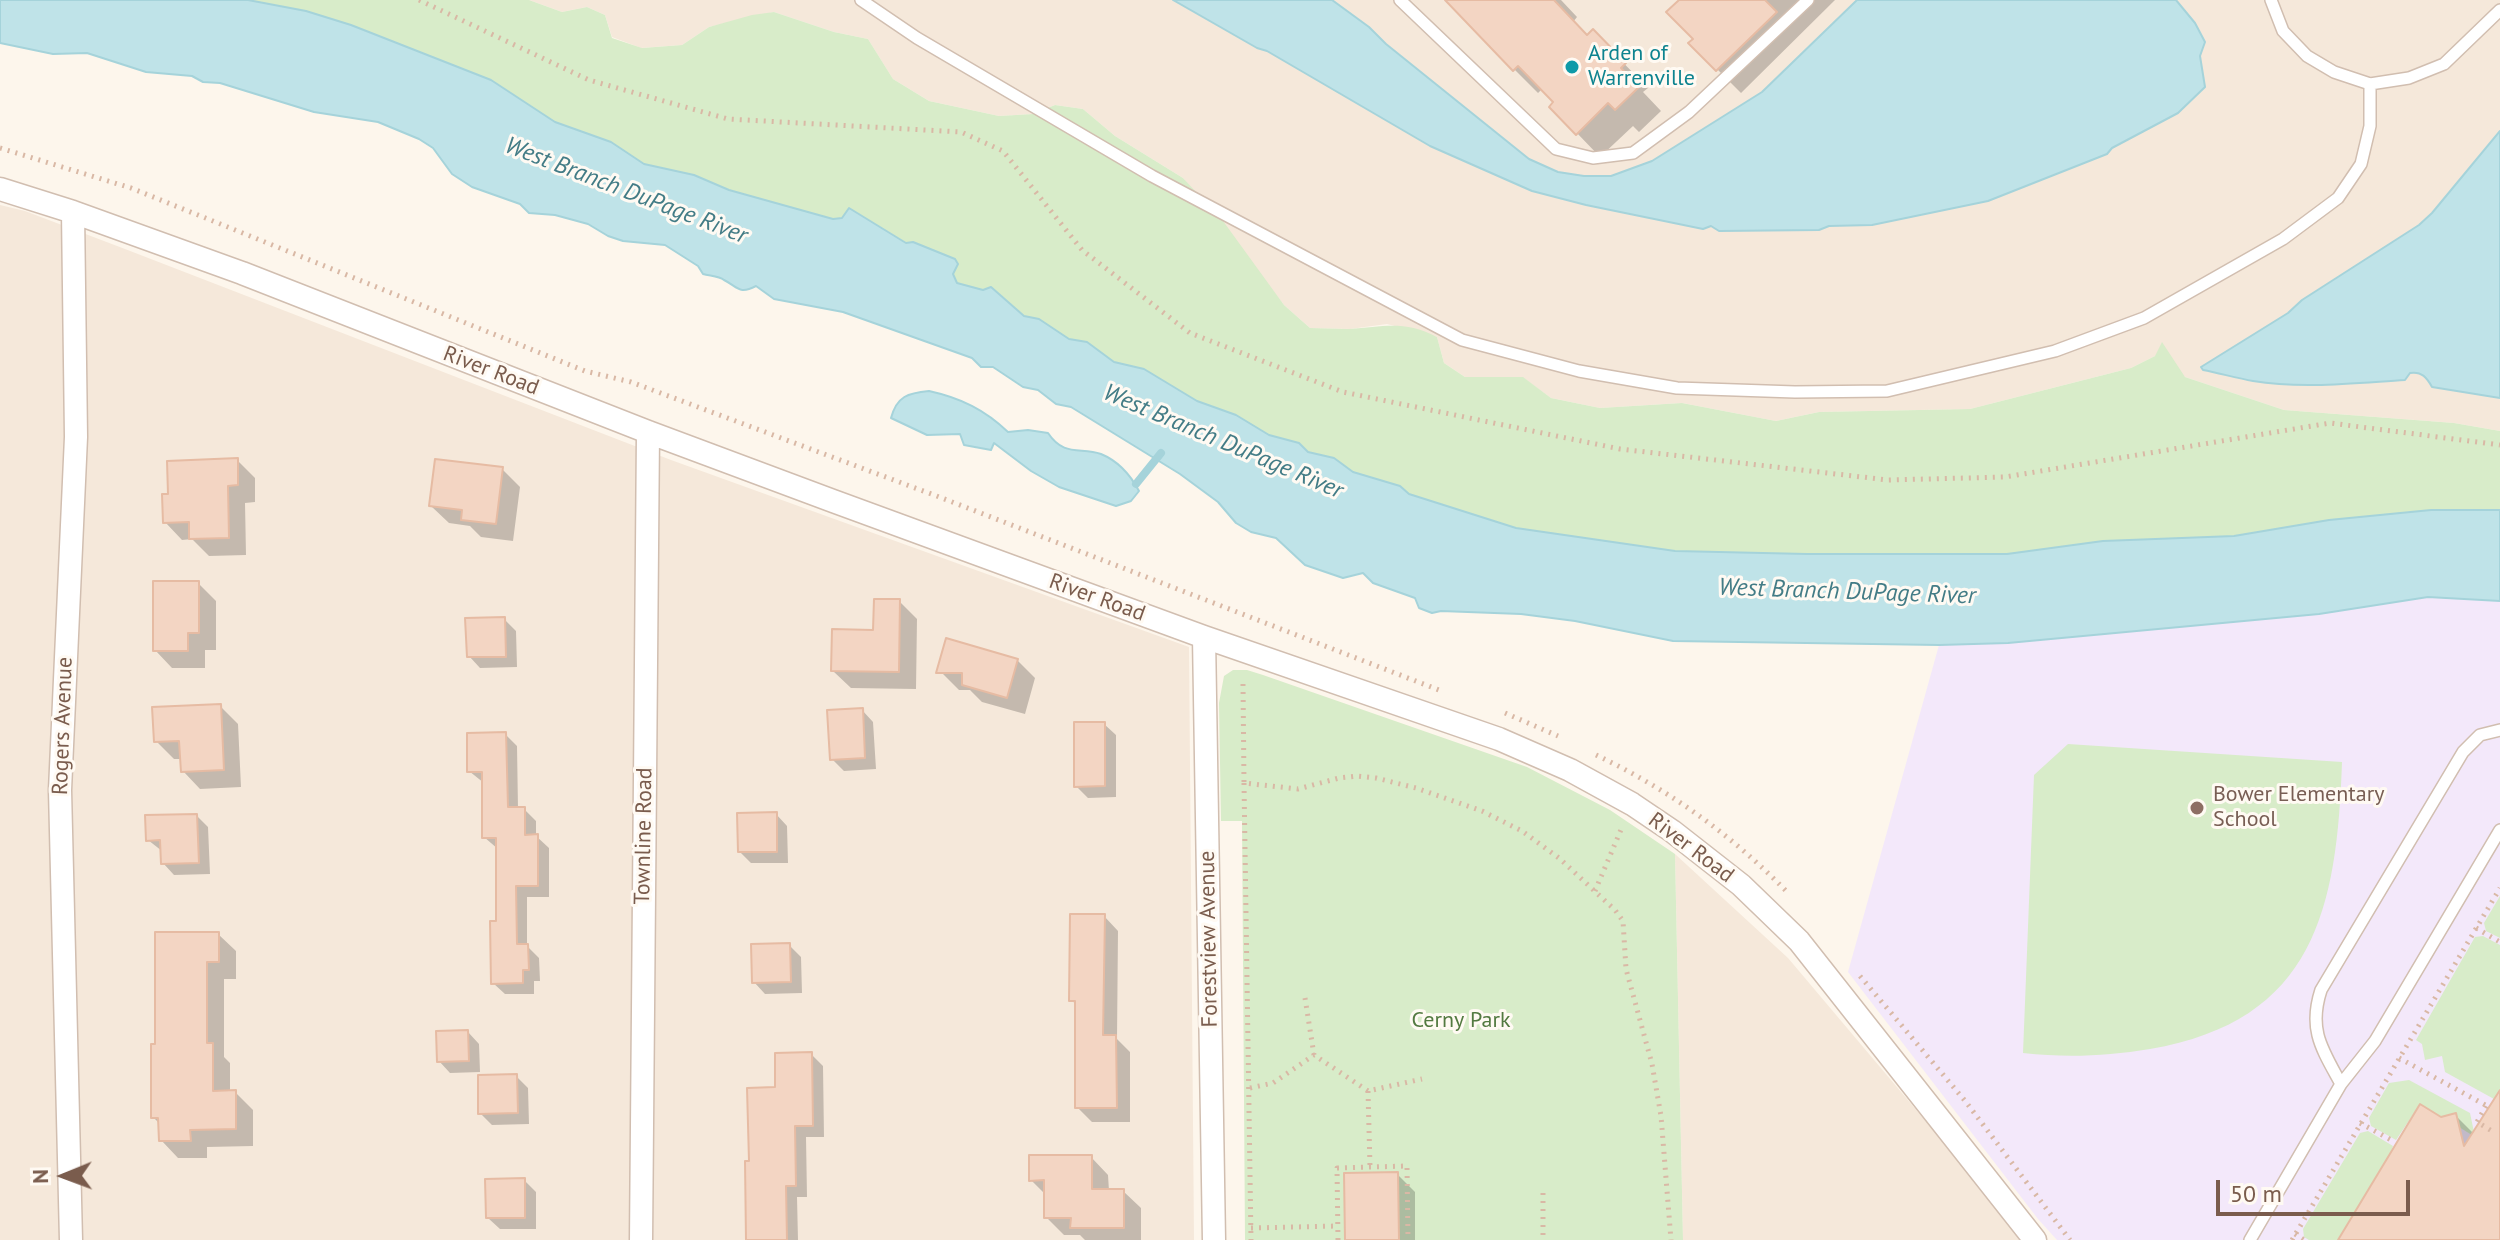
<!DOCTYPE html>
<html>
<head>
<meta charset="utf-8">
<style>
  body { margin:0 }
  #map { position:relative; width:2500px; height:1240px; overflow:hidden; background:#fdf6ec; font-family:"PT Sans",sans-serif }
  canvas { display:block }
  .north { position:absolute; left:24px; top:1136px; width:80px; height:80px; -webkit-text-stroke:6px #fffaf3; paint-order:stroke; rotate:269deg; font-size:22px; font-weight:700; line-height:32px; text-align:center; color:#7a5c4d }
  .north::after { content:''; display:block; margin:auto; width:28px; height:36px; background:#7a5c4d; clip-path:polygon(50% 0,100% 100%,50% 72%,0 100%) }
  .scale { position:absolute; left:2216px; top:1180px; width:194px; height:36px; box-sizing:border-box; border:4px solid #7a5c4d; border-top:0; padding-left:10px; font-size:24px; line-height:28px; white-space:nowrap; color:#7a5c4d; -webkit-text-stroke:6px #fffaf3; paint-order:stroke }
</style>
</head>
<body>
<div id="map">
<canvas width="2500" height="1240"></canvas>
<div class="north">N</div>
<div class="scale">50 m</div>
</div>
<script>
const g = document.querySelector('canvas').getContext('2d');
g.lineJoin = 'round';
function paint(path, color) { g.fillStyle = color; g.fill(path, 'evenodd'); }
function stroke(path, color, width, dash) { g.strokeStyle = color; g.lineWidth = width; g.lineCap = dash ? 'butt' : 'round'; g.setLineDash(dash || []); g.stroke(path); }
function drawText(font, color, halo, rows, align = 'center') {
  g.font = font + ' "PT Sans",sans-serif'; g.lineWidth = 6; g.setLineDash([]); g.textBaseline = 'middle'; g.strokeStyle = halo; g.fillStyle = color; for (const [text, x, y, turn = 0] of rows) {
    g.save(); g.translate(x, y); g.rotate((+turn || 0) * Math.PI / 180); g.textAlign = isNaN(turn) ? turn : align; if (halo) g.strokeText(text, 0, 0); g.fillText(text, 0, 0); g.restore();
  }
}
const residential = new Path2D(`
  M529 0H2500V431L2454 423 2284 410 2185 377 2155 356 2131 368 1970 409 1819 412 1776 421 1682 403 1600 408 1551 398 1522 377H1465L1444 363 1437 337 1387 324 1350 329 1310 328 1284 305 1183 178 1115 136 1083 109 1055 105 1033 114 999 116 929 101 893 79 868 39 834 32 774 12 709 27 682 45 641 48 612 37 605 15 587 7 562 12Z
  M0 205 25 211 125 249 671 460 1189 647 1194 1240H0Z
  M1675 854 1788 958 2026 1240H1683Z`);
const education = new Path2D(`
  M2428 597 2500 601V1240H2057L2038 1219 1848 972 1939 645 2008 643 2319 614Z`);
const green = new Path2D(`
  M248 0H529L562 12 587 7 605 15 612 38 642 48 682 45 709 27 752 15 774 12 834 32 868 39 893 79 929 101 999 116 1033 114 1055 105 1083 109 1115 136 1183 178 1223 221 1284 305 1310 328C1323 328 1336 329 1349 329 1384 327 1404 320 1437 337L1444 363 1465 377H1523L1551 398 1600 408 1682 403 1776 421 1819 412 1970 409 2131 368 2155 356 2162 342 2185 377 2284 410 2454 423 2500 431V510H2431L2329 520 2234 536 2103 541 2007 554H1807L1675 551 1516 528 1409 494 1400 486 1353 472 1334 458 1307 452 1299 443 1269 435 1236 415 1197 401 1144 370 1114 362 1087 342 1069 339 1039 319 1024 316 991 287 983 290 957 283 953 274 958 264 907 243 849 208 842 218 833 219 729 190 694 175 644 164 611 142 555 122 490 80 351 25 306 11Z
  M1233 670H1247L1263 675 1527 767 1610 810 1675 854 1683 1240H1245L1242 821H1221L1219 703 1224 676Z
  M2068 744 2342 762C2337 908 2315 1021 2150 1049 2107 1056 2067 1058 2023 1053L2034 775Z
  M2500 896V938L2486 931 2484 923Z
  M2483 936 2500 945V1089L2494 1099 2445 1072 2442 1056 2425 1060 2422 1044 2416 1040 2475 937Z
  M2409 1080 2470 1113 2475 1137 2459 1127 2455 1113 2441 1117 2420 1104 2396 1140 2371 1126 2369 1118 2389 1083Z
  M2368 1131 2393 1146 2390 1154 2338 1240H2309L2304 1237 2303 1229 2360 1133Z`);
const water = new Path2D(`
  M0 0H248L306 11 351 25 491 80 555 122 611 142 644 164 694 175 729 190 833 219 842 218 849 208 906 243 913 242 955 259 958 264 953 274 957 283 983 290 991 287 1024 316 1039 319 1069 339 1087 342 1114 362 1144 369 1197 401 1236 415 1269 435 1299 443 1308 452 1334 458 1353 472 1400 486 1409 494 1516 528 1675 551 1807 554H2007L2103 541 2234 536 2329 520 2431 510H2500V601L2428 597 2319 614 2008 643 1939 645 1673 641 1575 621 1521 614 1441 611 1432 613 1419 608 1415 598 1373 583 1363 573 1343 578 1305 565 1276 538 1251 532 1236 523 1218 502 1180 474 1071 407 1056 404 1038 390 1023 387 993 367H981L972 358 843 312 774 299 756 286C739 295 738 287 724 280 719 276 710 276 703 274L698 266 665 245 623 241 608 236 588 224 555 215 529 213 520 204 472 187 452 174 433 148 419 139 378 122 314 112 220 83 203 82 192 76 146 72 87 53 53 54 0 43Z
  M1173 0H1332L1369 27 1386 44 1529 159 1558 172 1584 176H1611L1652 161 1762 92 1857 0H2176L2195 23 2205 42 2200 56 2205 87 2178 113 2112 148 2107 154 1988 201 1872 225 1829 226 1819 230 1719 231 1711 226 1703 229 1586 205 1532 191 1430 146 1267 51 1257 48Z
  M2500 131V398L2432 387C2427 378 2422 371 2410 373L2405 380C2355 383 2302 389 2253 381 2236 378 2219 373 2203 370L2201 367 2288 313 2302 300 2419 225 2432 213Z
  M929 391C961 398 985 410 1008 432L1028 430 1048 433C1064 457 1080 447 1101 454 1118 461 1131 476 1139 491L1131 501 1116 506 1059 487 1031 471 994 443 991 450 964 445 960 434 927 435 891 418C897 396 908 393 929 391Z`);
const shadow = new Path2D(`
  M1445 0H1561L1577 17 1573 22 1588 37 1593 32 1648 88 1643 92 1661 111 1639 132 1633 126 1600 157 1552 107 1556 103 1543 88 1538 93Z
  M1681 0H1835L1741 93 1691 43 1695 39Z
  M237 460 255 478V502L245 503 246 555 209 556 192 539 182 540 165 522Z
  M502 469 520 487 513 541 481 537 470 526 449 523 431 506Z
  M198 583 216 601V650H205V668H172L155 650Z
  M899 601 917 619 916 689 851 688 833 671 875 632Z
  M504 619 516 631 517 667 480 668 469 656Z
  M1017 660 1035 678 1025 714 982 702 970 690H959L941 672Z
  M220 706 238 724 241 787 200 789 183 771 182 759H174L156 741Z
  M862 710 873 722 876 769 844 771 832 759Z
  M1104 724 1116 735V797L1088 798 1076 786Z
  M505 734 517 746 518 809H524L536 821V836L549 848V897H527V946L539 958 540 981H534V994H505L493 983 498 923V849L484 837V783L469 771Z
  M776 814 787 826 788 863H751L740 852Z
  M197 816 208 827 210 874 174 875 163 863 162 851 148 840Z
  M1104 916 1118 931 1117 1039 1130 1052V1122H1092L1077 1107V1005L1071 1000Z
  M218 934 236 951V979H224V1057L230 1063V1093L235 1092 253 1110V1146L207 1147V1158H178L161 1140 160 1124 153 1117 157 1046Z
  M789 945 801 957 802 993 765 994 754 982Z
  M468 1032 479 1044 480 1072 450 1073 439 1061Z
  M811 1054 823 1066 824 1137H806L807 1197H797L798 1240H748L751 1163 777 1089Z
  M516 1076 528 1088 529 1124 492 1125 480 1113Z
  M2500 1093V1240H2341L2441 1119 2455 1115 2474 1134Z
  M1091 1157 1108 1175 1109 1191H1123L1141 1208V1240H1085L1080 1235H1064L1046 1217V1195L1031 1180Z
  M1397 1174 1415 1192V1240H1347Z
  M524 1180 536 1192V1229H500L488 1218Z`);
const stream = new Path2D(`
  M1136 484 1161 453`);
const building = new Path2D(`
  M1445 0H1554L1587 35 1593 29 1626 63 1621 68 1639 87 1615 110 1608 103 1576 135 1549 107 1553 102 1518 66 1513 71Z
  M1679 0H1765L1777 12 1716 71 1688 43 1693 39 1666 12Z
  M238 458V485L228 486 229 538 189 539V522L163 523 162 494H168L167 461Z
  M435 459 503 467 496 524 461 520 462 510 429 506Z
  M153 581H199V633H188V651H153Z
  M874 599H900L899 672 831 671 832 629 873 630Z
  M505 617 506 657H467L465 618Z
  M946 638 1018 659 1007 698 962 685V673H936Z
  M221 704 224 770 181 772 179 741 154 742 152 707Z
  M863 708 865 758 830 760 827 710Z
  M1074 722H1105V786L1074 787Z
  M506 732 508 807H525V835L538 834V886H516L517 944H528L529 970H523V983L491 984 490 921H496V838H482V772H467V733Z
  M777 812V852H738L737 813Z
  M197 814 199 863 161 864 160 840 146 841 145 815Z
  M1070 914H1105L1103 1035H1116L1117 1108H1075V1001H1069Z
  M155 932H219V962H207V1043H213V1091L236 1090V1129L190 1130 191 1141H159L158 1118H151V1044H155Z
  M790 943 791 982 752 983 751 944Z
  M468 1030 469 1061 437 1062 436 1031Z
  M812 1052 813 1126H795L796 1186H786L787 1240H746L745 1161H749L747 1088 775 1087V1053Z
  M517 1074 518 1113 478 1114V1075Z
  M2500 1090V1240H2338L2420 1104 2441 1117 2456 1113 2464 1146Z
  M1029 1155H1092V1189H1124V1228H1070L1071 1218H1044V1180L1029 1181Z
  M1398 1172 1399 1240H1345L1344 1173Z
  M525 1178V1218H486L485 1179Z`);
const path = new Path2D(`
  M419 0 589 80 728 119 961 132 1003 151 1082 250 1190 333 1343 392 1620 449 1888 480 2005 477 2330 423 2500 445
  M0 148 131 188 585 371 631 382 934 495 1439 690
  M1243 684 1244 783 1298 789 1339 778 1357 776 1376 778 1416 788 1482 811 1522 831 1559 858 1615 910 1623 921 1626 969 1652 1064 1661 1116 1671 1240
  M1505 713 1558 736
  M1596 755C1668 789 1732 835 1788 893
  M1244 783 1251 1240
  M1595 891 1623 825
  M2476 928 2500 942
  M1860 976 1966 1102 2070 1240
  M1305 998 1314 1055
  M2399 1058 2489 1107
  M1250 1088 1273 1083 1314 1055 1368 1091 1422 1079
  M1368 1091 1370 1167
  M2486 1106 2477 1122 2492 1131
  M2360 1123 2395 1142
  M1543 1193V1240
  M1251 1228 1338 1226
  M2295 1234 2304 1240
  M1338 1240 1337 1168 1407 1166 1408 1240
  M2292 1240 2500 888`);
const service = new Path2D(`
  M861 0 917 38 1152 176 1462 340 1579 371 1677 388 1795 392 1887 391 2055 351 2144 318 2283 239 2338 198 2361 164 2370 126V84
  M1400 0 1556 149 1593 158 1633 153 1689 112 1808 0
  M2271 0 2283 31 2307 56 2334 72 2370 84 2409 78 2444 64 2500 10
  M2341 1084C2322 1049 2308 1030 2321 990L2463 752 2480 735 2500 730
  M2250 1240 2341 1084 2375 1041 2500 830`);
const minor = new Path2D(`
  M0 189 73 212 242 273 648 432 833 501 1204 637 1499 739 1570 770 1632 804 1672 831 1741 885 1799 941 2035 1240
  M1204 637 1214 1240
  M71 1240 60 790 76 437 73 212
  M641 1240 648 432`);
const markers = [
  [1572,67,8,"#0f9aa8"],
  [2197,808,8,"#8d6e63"]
];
const cultureNames = [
  ["Arden of",1588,54],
  ["Warrenville",1588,79]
];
const streetNames = [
  ["River Road",491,371,21],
  ["River Road",1097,598,20],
  ["Rogers Avenue",63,726,-88],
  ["Townline Road",644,836,-89],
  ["River Road",1691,848,37],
  ["Forestview Avenue",1209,939,-91]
];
const educationNames = [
  ["Bower Elementary",2213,795],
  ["School",2213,820]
];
const parkNames = [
  ["Cerny Park",1461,1021]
];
const waterNames = [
  ["West Branch DuPage River",626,191,21],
  ["West Branch DuPage River",1223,442,23],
  ["West Branch DuPage River",1847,592,2]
];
paint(residential, '#f5e8da');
paint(education, '#f3e8fa');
paint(green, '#d8ecc9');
paint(water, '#bfe3e8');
stroke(water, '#a5d3da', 2);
paint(shadow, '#0003');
stroke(stream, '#a5d3da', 8);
paint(building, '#f3d5c3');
stroke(building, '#e6bba3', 2);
stroke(service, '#d1beb0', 14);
stroke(minor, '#d1beb0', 25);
stroke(path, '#d9b8a5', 5, [2, 6]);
stroke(service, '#fff', 11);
stroke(minor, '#fff', 22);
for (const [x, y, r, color] of markers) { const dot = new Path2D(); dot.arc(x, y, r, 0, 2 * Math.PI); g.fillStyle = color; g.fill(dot); stroke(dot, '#fffaf3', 3); }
drawText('22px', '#0d838f', '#fffaf3', cultureNames, 'left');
drawText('22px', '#7a5c4d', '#fffaf3', streetNames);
drawText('22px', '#785e54', '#fffaf3', educationNames, 'left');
drawText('22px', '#537a41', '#fffaf3', parkNames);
drawText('italic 24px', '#437c86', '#fffaf3', waterNames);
</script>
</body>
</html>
